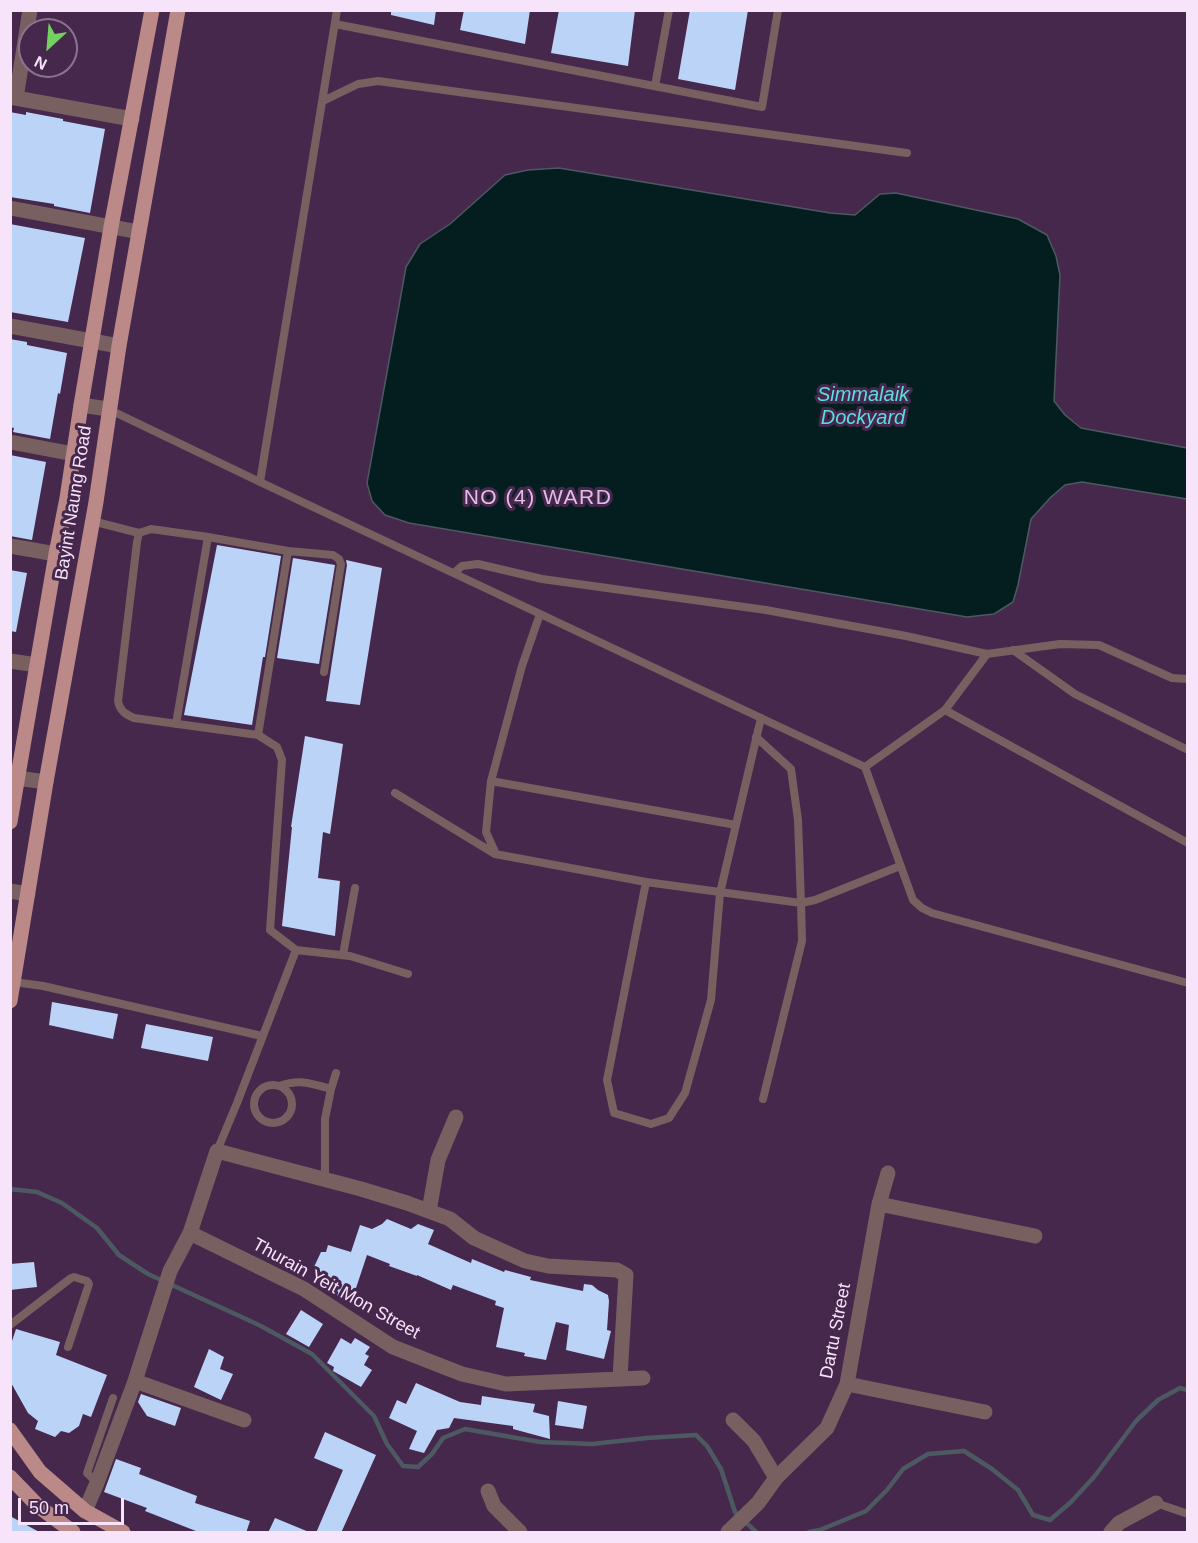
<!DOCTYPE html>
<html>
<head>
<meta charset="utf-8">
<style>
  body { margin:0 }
  #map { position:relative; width:1198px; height:1543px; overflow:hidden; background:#46284c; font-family:Helvetica,sans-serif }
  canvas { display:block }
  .frame { position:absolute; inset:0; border:12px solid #f7e4fb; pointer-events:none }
  .north { position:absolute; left:18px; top:18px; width:60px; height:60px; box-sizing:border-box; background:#46284c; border:2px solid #8d7392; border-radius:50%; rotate:206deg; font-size:16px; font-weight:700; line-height:24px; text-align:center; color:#f7e4fb }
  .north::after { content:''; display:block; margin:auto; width:21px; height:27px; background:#72d25d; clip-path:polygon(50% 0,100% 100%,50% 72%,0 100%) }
  .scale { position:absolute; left:18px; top:1498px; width:106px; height:27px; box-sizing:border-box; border:3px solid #f7e4fb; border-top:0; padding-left:8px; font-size:18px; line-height:21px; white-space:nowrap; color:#f7e4fb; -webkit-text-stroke:4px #46284c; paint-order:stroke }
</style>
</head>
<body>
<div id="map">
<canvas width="1198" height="1543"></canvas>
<div class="frame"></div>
<div class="north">N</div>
<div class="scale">50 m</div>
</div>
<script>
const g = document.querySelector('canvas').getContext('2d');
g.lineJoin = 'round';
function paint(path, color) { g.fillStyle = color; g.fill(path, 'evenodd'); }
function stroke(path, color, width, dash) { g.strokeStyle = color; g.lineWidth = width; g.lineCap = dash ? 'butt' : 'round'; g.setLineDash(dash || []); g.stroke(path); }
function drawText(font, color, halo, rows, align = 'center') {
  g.font = font + ' Helvetica,sans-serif'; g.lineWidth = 6; g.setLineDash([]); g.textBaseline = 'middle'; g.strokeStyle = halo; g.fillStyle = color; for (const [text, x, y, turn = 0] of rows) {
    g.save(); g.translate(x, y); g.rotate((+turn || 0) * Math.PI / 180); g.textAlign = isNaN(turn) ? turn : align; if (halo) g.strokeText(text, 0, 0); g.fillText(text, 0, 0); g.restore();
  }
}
const water = new Path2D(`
  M559 168 830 213 855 215 880 194 896 193 1018 219 1047 235 1056 256 1060 275 1054 401 1065 415 1081 428 1187 448V499L1082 482 1065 485 1051 497 1031 519 1018 585 1013 602 994 614 967 617 409 523 385 515 372 501 367 483 406 267 420 244 450 224 505 175 528 170Z`);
const stream = new Path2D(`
  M10 1189 37 1192 62 1203 97 1228 119 1255 148 1274 259 1325 312 1354 374 1416 387 1444 403 1466 418 1467 432 1454 443 1438 465 1429 540 1442 592 1444 647 1438 696 1435 707 1446 721 1469 735 1512 756 1532
  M809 1532 820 1530 866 1511 887 1490 903 1469 928 1454 964 1451 992 1469 1018 1490 1033 1515 1050 1520 1071 1502 1094 1477 1136 1421 1158 1400 1180 1388 1188 1390`);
const building = new Path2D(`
  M391 10H436L434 25 391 15Z
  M464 10H530L525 44 460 30Z
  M559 10H635L628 66 551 53Z
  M690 10H748L735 90 678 79Z
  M10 112 26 115V112L63 119V121L105 129 90 213 54 206V204L10 197Z
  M10 224 85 238 68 322 10 312Z
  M10 339 27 342V345L67 353 60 394 58 393 50 439 13 432 14 428 10 427Z
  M10 455 46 462 32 540 10 536Z
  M217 545 281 556 265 657H263L252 725 184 715Z
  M293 558 335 565 319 664 277 658Z
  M346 560 382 568 360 705 326 701 347 565Z
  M10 570 27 573 16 632 10 631Z
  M305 736 343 744 330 834 323 832 318 878 340 881 335 936 282 926 292 827H291Z
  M52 1002 118 1014 113 1039 49 1025Z
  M146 1024 213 1037 208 1061 141 1048Z
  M387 1219 411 1229 418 1224 434 1230 428 1244 471 1263 472 1259 504 1272 505 1270 531 1277 530 1280 583 1291 584 1284 592 1285 598 1290 608 1295 609 1301 607 1330 611 1331 604 1359 566 1350 569 1325 556 1322 546 1360 524 1356 525 1353 496 1347 504 1308 495 1305 496 1301 453 1285 451 1290 417 1275V1276L389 1266 390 1264 367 1255 352 1300 330 1293 333 1284 319 1279 321 1273 314 1267 321 1252H326L328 1245 351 1252 360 1225 372 1229 382 1224Z
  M34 1262 37 1287 10 1290V1264Z
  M301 1310 323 1324 309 1347 286 1334Z
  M16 1329 60 1342 56 1355 107 1375 91 1417 83 1414 79 1426 69 1433 61 1431 55 1437 35 1429 38 1421 28 1413 10 1381V1347Z
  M341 1338 351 1344 355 1338 370 1347 365 1354 369 1356 364 1365 372 1370 361 1387 333 1371 334 1367 327 1363Z
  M209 1349 224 1357 220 1369 233 1374 221 1400 194 1387Z
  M416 1383 460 1402 481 1405 482 1396 535 1404 533 1412 549 1416 550 1439 513 1429V1426L454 1418 449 1428 437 1430 424 1453 409 1449 417 1431 389 1418 397 1400 406 1404Z
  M141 1394 181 1408 175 1426 147 1416 138 1402Z
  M558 1401 587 1406 583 1429 555 1425Z
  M325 1432 376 1455 341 1533H316L343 1470 314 1458Z
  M116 1459 141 1468 139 1474 197 1496 195 1503 250 1521 246 1533H201L145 1511 147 1508 104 1492Z
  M10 1516 41 1533H10Z
  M275 1518 309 1532V1533H268Z`);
const service = new Path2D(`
  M335 24 762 107 778 10
  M655 86 669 10
  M323 101 358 84 378 81 907 153
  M108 409 260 482 865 767 913 900 922 908 932 913 1188 983
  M260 482 337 10
  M92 521 139 533
  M454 573 462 566 478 564 542 579 766 610 906 636 987 654 1060 644 1099 645 1172 678 1188 679
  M1013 650 1075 694 1188 750
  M324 672 341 564 339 559 333 555 288 551 208 537 151 529 139 533 137 542 118 701C120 711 125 714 134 718L258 735 277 747 282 760 270 930 296 950 350 956 408 974
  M945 710 1188 843
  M176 724 208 537
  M258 735 288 551
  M756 737 791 769 798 820 801 903 802 941 763 1099
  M865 767 945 710 987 654
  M491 781 736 825
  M395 793 495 854 646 882 801 903 815 900 900 866
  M495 852 486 832 491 781 522 666 540 614
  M646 882 607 1080 614 1113 651 1124 669 1118 685 1093 711 1000 720 893 761 718
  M343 955 355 888
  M14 982 43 986 262 1036
  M254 1104a19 19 0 1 1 38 0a19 19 0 1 1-38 0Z
  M279 1086C300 1079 310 1083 331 1089
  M217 1151 237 1103 296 950
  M325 1179V1119L331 1089 336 1073
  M10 1325 71 1278 74 1277 87 1281 89 1284 68 1347
  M97 1483 87 1473 113 1398
  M1156 1503 1188 1514`);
const minor = new Path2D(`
  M10 97 132 119
  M16 98 30 10
  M10 208 139 232
  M10 326 119 346
  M81 405 108 409
  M10 442 74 454
  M10 546 56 554
  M10 661 37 665
  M10 777 46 782
  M10 891 28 894
  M879 1204 1035 1236
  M429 1211 438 1160 456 1117
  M190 1233 304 1289 393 1347 462 1374 506 1384 643 1378
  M135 1381 244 1420
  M847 1384 985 1412
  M733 1420 754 1441 776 1478
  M488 1491 494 1506 520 1532
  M85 1511 97 1483 135 1381 170 1271 190 1233 217 1151 361 1189 407 1203 450 1219 474 1238 525 1261 548 1266 617 1270 626 1275 620 1378
  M728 1532 758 1503 776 1478 827 1428 847 1384 879 1204 888 1173
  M1111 1532 1119 1523 1156 1503`);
const primary = new Path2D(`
  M10 822 56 554 67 498 81 405 111 227 152 10
  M10 1001 46 782 96 502 119 346 178 10
  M10 1430 40 1472 85 1511 123 1532
  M10 1477 38 1506 73 1532`);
const streetNames = [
  ["Bayint Naung Road",74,503,-81],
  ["Thurain Yeit Mon Street",336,1289,29],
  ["Dartu Street",836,1331,-79]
];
const waterNames = [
  ["Simmalaik",863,395],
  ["Dockyard",863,418]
];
const quarterNames = [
  ["NO (4) WARD",538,498]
];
paint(water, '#041e1f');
stroke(water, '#4d5961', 1.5);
stroke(stream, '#4d5961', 4.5);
paint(building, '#bcd3f8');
stroke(service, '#796060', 8);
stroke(minor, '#796060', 15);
stroke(primary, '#bb8988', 15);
drawText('18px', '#f7e4fb', '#46284c', streetNames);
drawText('italic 20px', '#5cdce3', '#46284c', waterNames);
g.letterSpacing = '1.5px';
drawText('21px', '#e1bde9', '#46284c', quarterNames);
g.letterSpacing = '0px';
</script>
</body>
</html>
